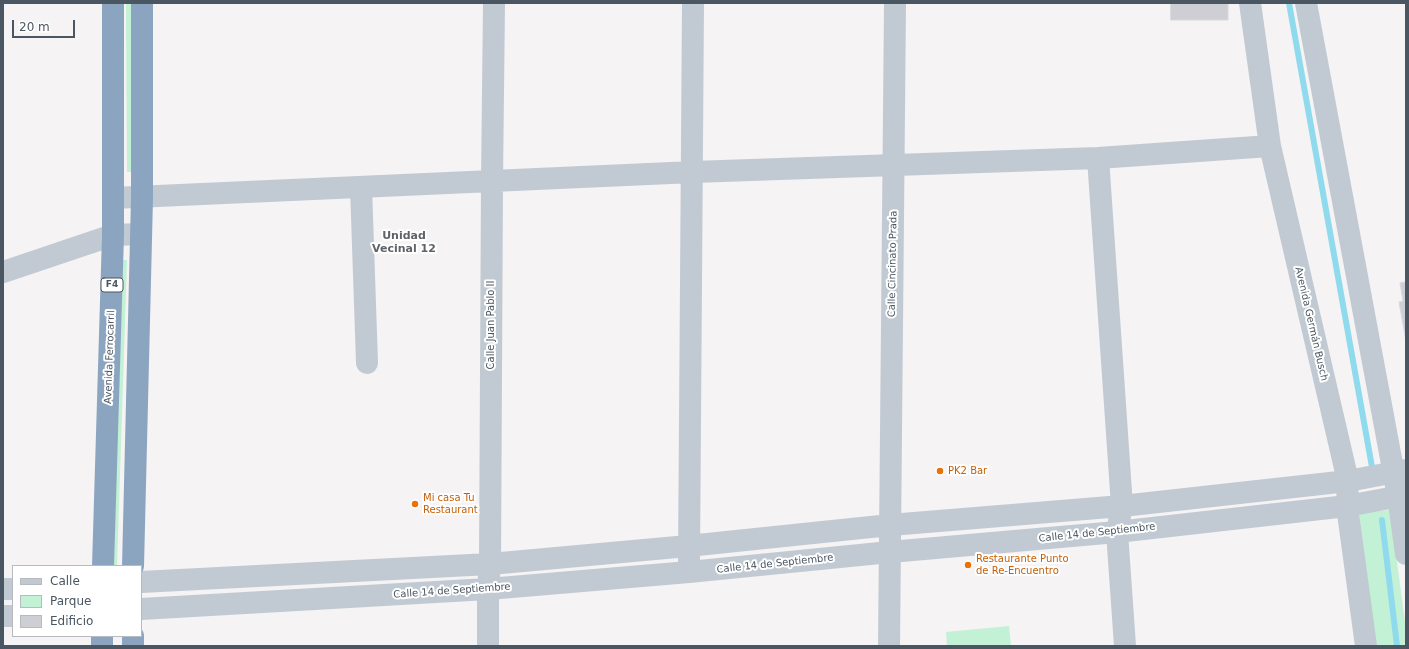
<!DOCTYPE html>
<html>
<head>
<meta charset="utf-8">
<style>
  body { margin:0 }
  #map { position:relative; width:1409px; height:649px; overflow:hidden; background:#f5f3f3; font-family:"DejaVu Sans",sans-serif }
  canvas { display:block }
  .frame { position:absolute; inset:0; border:4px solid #4a5661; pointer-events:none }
  .legend { position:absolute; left:12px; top:565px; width:130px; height:72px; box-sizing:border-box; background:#fff; border:1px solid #b7bbc0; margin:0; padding:5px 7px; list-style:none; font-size:12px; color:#4a5661 }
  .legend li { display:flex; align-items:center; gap:8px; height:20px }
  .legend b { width:20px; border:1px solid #b7bbc0 }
  .scale { position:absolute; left:12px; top:20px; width:63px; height:18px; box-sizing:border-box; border:2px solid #4a5661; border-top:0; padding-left:5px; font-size:12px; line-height:14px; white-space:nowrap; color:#4a5661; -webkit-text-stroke:3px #fff; paint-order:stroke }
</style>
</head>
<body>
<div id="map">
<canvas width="1409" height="649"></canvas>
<div class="frame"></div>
<ul class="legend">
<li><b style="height:5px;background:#c1cad2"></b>Calle</li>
<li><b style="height:11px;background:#c3f1d5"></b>Parque</li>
<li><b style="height:11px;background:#cdcfd5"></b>Edificio</li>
</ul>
<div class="scale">20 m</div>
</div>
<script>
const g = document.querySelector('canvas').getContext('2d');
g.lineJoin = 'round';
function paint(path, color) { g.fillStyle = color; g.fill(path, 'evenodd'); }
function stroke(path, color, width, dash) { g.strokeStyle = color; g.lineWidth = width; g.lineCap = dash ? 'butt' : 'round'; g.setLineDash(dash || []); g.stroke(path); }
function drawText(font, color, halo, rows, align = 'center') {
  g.font = font + ' "DejaVu Sans",sans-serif'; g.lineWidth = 4; g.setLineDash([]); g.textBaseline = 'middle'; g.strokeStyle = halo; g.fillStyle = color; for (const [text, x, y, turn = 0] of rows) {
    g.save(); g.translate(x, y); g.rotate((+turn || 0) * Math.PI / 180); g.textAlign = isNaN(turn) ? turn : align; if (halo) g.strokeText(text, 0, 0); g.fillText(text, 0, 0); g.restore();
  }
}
const green = new Path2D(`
  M126 3H132L133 172H127Z
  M121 260H127L117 566H111Z
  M1390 510 1406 629V646H1376L1359 513Z
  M1009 626 1011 646H947L946 632Z`);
const stream = new Path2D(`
  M1289 3 1372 467
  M1382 520 1397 646`);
const building = new Path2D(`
  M1171 3H1228V20H1171Z
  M1406 282V341L1399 302 1403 301 1400 283Z`);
const minor = new Path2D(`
  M1250 3 1270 146 1348 481 1347 506 1366 646
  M1306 3 1398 496 1406 554
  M1098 158 1122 506 1117 532 1125 646
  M361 187 367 363
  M113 198 693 172 1098 158 1270 146
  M3 272 113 235 141 234
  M689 561 693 3
  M141 582 490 564 688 546 890 525 1122 506 1348 481 1406 470
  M3 589H13
  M141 609 488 589 689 572 890 552 1117 532 1347 506 1406 495
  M3 616H13
  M488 646V589L490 564 492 181 494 3
  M889 646 895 3`);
const highway = new Path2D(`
  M103 566 113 235V3
  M133 566 142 198V3
  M102 646V636
  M133 646V636`);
const markers = [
  [940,471,4,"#e8710a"],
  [415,504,4,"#e8710a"],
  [968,565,4,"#e8710a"]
];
const shields = [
  [112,285,22]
];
const shieldNames = [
  ["F4",112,285]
];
const streetNames = [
  ["Calle Cincinato Prada",893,264,-89],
  ["Avenida Germán Busch",1311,324,77],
  ["Calle Juan Pablo II",491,325,-90],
  ["Avenida Ferrocarril",110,357,-88],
  ["Calle 14 de Septiembre",1097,533,-6],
  ["Calle 14 de Septiembre",775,564,-6],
  ["Calle 14 de Septiembre",452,591,-4]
];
const foodNames = [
  ["PK2 Bar",948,471],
  ["Mi casa Tu",423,498],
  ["Restaurant",423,510],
  ["Restaurante Punto",976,559],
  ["de Re-Encuentro",976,571]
];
const neighbourhoodNames = [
  ["Unidad",404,236],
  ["Vecinal 12",404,249]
];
paint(green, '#c3f1d5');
stroke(stream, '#90daee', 6);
paint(building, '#cdcfd5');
stroke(building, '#d7d9de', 1);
stroke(minor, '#c1cad2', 22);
stroke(highway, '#8ba5c1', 22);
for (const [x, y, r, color] of markers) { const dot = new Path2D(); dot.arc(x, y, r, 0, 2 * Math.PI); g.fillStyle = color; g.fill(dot); stroke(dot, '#fff', 1.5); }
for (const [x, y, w] of shields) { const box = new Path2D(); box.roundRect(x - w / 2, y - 7, w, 14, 3); g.fillStyle = '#fff'; g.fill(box); stroke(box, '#4a5661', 1); }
drawText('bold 9px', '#4a5661', null, shieldNames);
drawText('10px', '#4a5661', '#fff', streetNames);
drawText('10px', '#c56008', '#fff', foodNames, 'left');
drawText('bold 11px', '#5f6368', '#fff', neighbourhoodNames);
</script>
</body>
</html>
